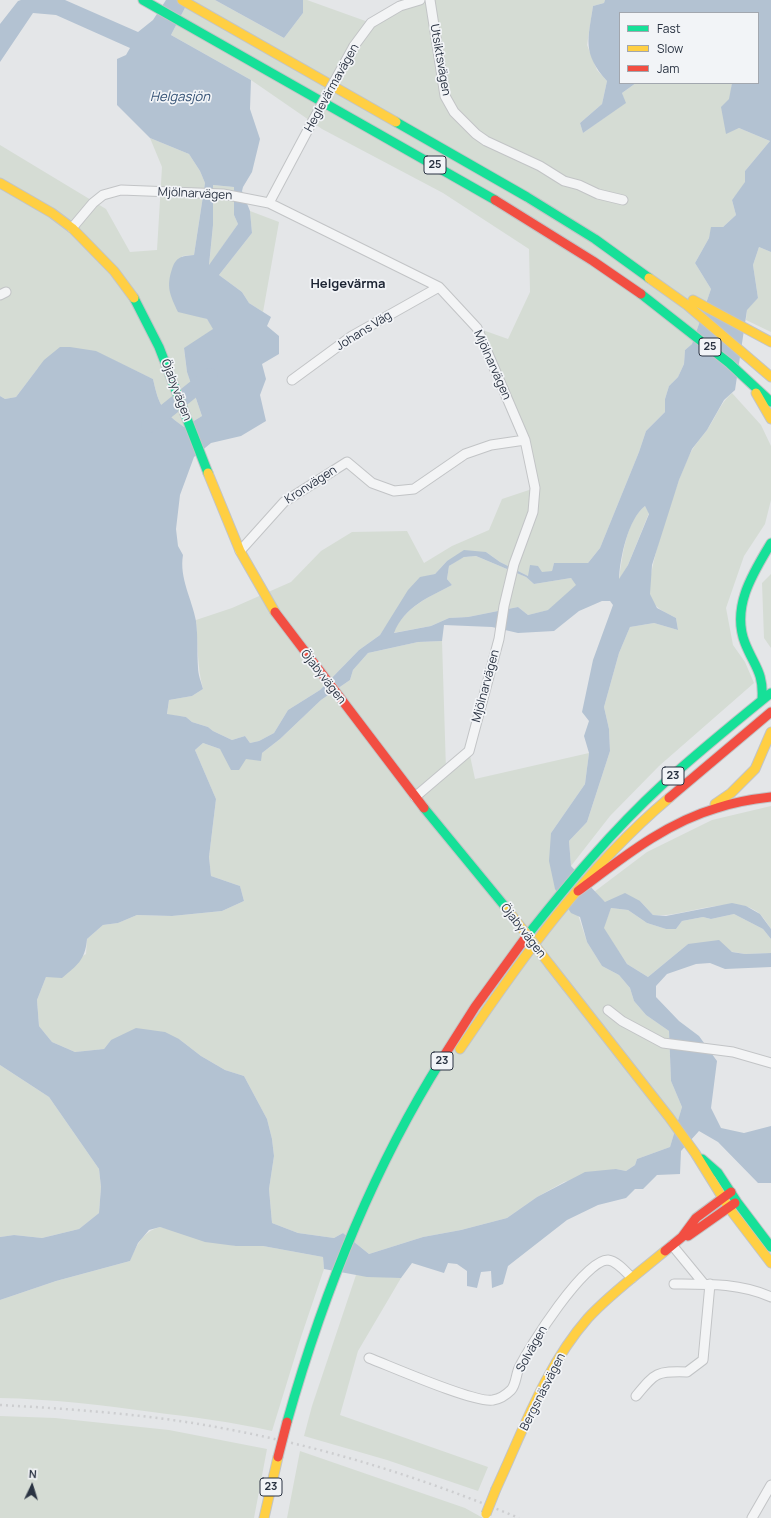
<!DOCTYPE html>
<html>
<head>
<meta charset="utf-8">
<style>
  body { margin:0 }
  #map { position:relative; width:771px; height:1518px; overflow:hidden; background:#e4e6e8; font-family:Manrope,sans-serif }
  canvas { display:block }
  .legend { position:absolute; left:619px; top:12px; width:140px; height:72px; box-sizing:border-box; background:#f2f4f7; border:1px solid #a2a7af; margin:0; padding:5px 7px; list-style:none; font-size:12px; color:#2a3342 }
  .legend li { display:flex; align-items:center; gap:8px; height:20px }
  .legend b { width:20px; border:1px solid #a2a7af }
  .north { position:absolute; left:12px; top:1466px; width:40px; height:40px; -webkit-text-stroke:3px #f2f4f7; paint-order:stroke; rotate:4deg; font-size:11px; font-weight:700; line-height:16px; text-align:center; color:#2a3342 }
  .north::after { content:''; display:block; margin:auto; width:14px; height:18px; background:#2a3342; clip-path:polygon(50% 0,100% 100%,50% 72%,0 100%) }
</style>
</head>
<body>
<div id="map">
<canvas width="771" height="1518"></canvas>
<ul class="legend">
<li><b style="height:5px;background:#16e098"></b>Fast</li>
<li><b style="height:5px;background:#ffcf43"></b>Slow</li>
<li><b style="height:5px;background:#f24e42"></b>Jam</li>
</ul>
<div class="north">N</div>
</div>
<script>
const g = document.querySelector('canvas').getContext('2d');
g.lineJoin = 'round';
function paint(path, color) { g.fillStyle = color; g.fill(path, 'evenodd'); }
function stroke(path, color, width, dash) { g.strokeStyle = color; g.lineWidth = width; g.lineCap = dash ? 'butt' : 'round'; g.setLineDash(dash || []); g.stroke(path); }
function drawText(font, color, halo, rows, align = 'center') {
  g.font = font + ' Manrope,sans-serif'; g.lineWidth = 3.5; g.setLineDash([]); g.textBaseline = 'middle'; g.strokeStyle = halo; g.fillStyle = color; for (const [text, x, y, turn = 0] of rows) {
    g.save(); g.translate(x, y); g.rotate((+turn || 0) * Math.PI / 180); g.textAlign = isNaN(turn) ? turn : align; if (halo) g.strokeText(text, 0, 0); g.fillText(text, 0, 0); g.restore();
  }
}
const green = new Path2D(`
  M189 0H215L284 38 303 13V0H307L371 23 420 0H605L604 3 593 6 587 45 597 70 607 81 602 104 580 123 583 133 625 103 622 93 636 83H732L726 133 739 128 770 141 745 171 746 182 732 200 736 215 723 227H712L709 238 695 263 711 289 692 344 685 350 684 364 678 377 669 386 665 399V412L646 431 639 452 600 548 588 563H554L552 571 528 576 500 562 486 552 447 561 435 574 420 578 380 635 359 650 320 690 288 710 274 733 259 741 250 743 245 736 232 740 213 731 208 727 192 722 186 717 167 715 169 700 192 696 203 689C197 666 198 644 196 620L232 608 291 582 321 551 352 532 407 531 424 563 452 546 489 530 502 499 535 488 525 440 477 328 508 339 530 292 529 249 443 193 322 129 251 80 171 35Z
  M150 138 189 154 200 171 205 183 194 255 182 256 197 316 207 319 214 329 184 349 187 372 202 416 184 427C162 411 159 406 153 379L96 352 38 368 16 397 5 399 0 396V145L106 209 130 252 157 250 162 167Z
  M213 185 234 187V215L238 224 209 266 213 225Z
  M250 211 279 222 263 312 249 303 242 292 219 275 252 233Z
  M759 247 771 252V332L746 320 747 309 758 298 753 265Z
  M732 393 761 425 771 446V500L765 524 744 556 726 608 733 645 745 662 754 683 659 766 610 816 571 866 569 841 587 822 610 751 609 729 604 707 619 653 630 627 654 623 678 630 676 618C665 612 653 608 650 595 645 574 680 471 692 450 696 443 702 437 707 430 716 417 720 403 732 393Z
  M645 506 649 513 628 565 619 580C622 558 626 520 645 506Z
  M476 556 526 577 534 584 571 578 577 585 549 610 528 615 518 607 468 617 449 618 431 626 393 633C404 608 428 597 452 585L447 579 449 566 463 557Z
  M771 574V648L764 638 762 583Z
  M442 641 446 770 469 751 475 779 589 753 585 784 551 833 587 942 602 966 619 975 630 988 634 1001 646 1015 669 1031 671 1081 682 1107 670 1147 637 1159 635 1165 626 1171 616 1169 564 1182 537 1197 507 1218 461 1230 423 1237 369 1254 343 1233 334 1238 298 1233 272 1223 269 1189 274 1156 272 1139 267 1119 244 1076 225 1070 201 1056 179 1039 111 1040 104 1049 75 1052 52 1042 39 1026 37 1000 46 977 86 954 87 939 103 925 118 923 137 915 172 916 222 911 244 901 240 886 211 876 209 857 216 799 195 750 203 743 245 758 262 753 280 739 321 700 350 680 353 670 368 653 418 642Z
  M771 806V929C768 925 764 918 760 914 735 891 684 918 653 915L640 901 605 902 594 892 647 852 712 820Z
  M611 908 628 910 647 923 666 929H676L682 921 703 917 711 919 734 914 763 929 771 939V953L745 954 688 944 648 977 627 964 603 928Z
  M0 1065 49 1097 99 1169 101 1187 99 1213 79 1229 42 1238 14 1235 0 1237Z
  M160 1227 236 1246H263L323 1257 324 1269 301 1337 272 1431C232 1422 192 1417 152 1412 102 1405 51 1399 0 1398V1300L56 1281 130 1261C137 1245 142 1232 160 1227Z
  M356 1275 401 1278 358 1351 340 1415 488 1467 478 1491 387 1460 304 1436 312 1406Z
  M0 1416 55 1418 169 1430 267 1449 254 1518H0Z
  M300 1451 465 1508 483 1518H287Z`);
const water = new Path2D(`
  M21 0H65L138 32 153 20 166 0H189L171 35 251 80 250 109 260 139 252 172 243 187 242 191 250 211 252 233 219 275 242 292 249 303 271 317 267 326 279 336V354L262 364 266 379 260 395 266 421 241 436 211 443 194 457 180 495 176 529 178 546 183 555C179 578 192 599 196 621 198 637 197 652 198 668 198 674 201 682 203 689L192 696 169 700 167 714 186 717 192 722 208 727 213 731 232 740 245 736 250 743 259 741 274 733 288 710 320 690 359 650 380 635 408 590 420 577 435 574 447 561 464 550 486 552 500 562 528 576 530 565 538 566 542 572 552 571 554 563H588L600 548 639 452 646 431 665 412V399L669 386 678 377 684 364 685 350 692 344 711 289 695 263 709 238 711 227H723L736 215 732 200 745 182V171L770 141 739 128 726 134 721 107 729 99 732 83H758V13H620V83H636L622 93 626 103 583 133 580 123 602 104 607 81C582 53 588 40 593 6L604 3 605 0H771V252L759 247 753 265 758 298 747 310 735 390 724 400 707 430 692 449 679 480 652 565 650 594 657 608 676 618 678 630 654 623 630 627 619 653 604 707 609 729 610 751 587 822 569 841 571 866 605 902 625 893 640 901 653 915 666 916 732 903 746 906 760 914 771 929V939L763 929 734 914 711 919 703 917 682 921 676 929H666L647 923 628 910 611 908 604 928 627 964 648 977 688 944 719 940 732 952 745 954 771 953V967L725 969 710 963 696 964 667 974 656 986V997L679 1021 699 1036 717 1061 711 1108 721 1128 744 1133 771 1126V1183H758L718 1142 699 1131 681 1151 680 1174 657 1175 643 1189H635L626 1198 598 1205 567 1220 508 1266 503 1284 492 1288 491 1271 481 1272 477 1288 467 1286V1271L457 1264 448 1263 444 1273 412 1263 401 1278 367 1277 324 1269 323 1257 263 1246H236L205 1242 160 1227 149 1230 138 1243 130 1261 56 1281 0 1300V1237L14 1235 42 1238 79 1229 99 1213 101 1187 99 1169 49 1097 0 1065V396L5 399 16 397 44 360 60 347H70L96 351 153 379C159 406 162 411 184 427L202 416 187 372 184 348 213 329 207 319 178 312C170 295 166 287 172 269 176 257 181 256 194 255L205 183 200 171 189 154 150 138 117 105V59L126 55 130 48 56 15 33 13 0 62V24L18 1ZM213 185 234 187V215L238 224 209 265 213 225ZM645 506 649 514 628 565 619 579C620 558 628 519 645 506ZM476 556 526 577 534 584 571 578 576 585 548 610 528 615 518 607 468 617 449 618 431 626 394 633C404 607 429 597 452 585L447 579 449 566 464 557ZM602 601H610L613 605 593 660 582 712 589 721 584 736 589 753 585 784 551 833 549 861 555 889 571 913 580 917 587 942 602 966 619 975 630 988 634 1001 646 1015 669 1031 671 1081 682 1107 670 1147 637 1159 635 1165 626 1171 616 1169 585 1172 537 1197 507 1218 461 1230 423 1237 369 1254 343 1233 334 1238 298 1233 272 1223 269 1189 274 1156 272 1139 267 1119 244 1076 225 1070 201 1056 179 1039 165 1032 136 1028 111 1040 104 1049 75 1052 52 1042 39 1026 37 1000 46 977 62 978C77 965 85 961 87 939L103 925 118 923 137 915 172 916 222 911 244 901 240 886 211 876 209 857 216 799 195 750 203 743 220 749 231 770H239L246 759 261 761 262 753 280 739 321 700 350 680 353 670 368 653 418 642 442 641 444 625 492 627 518 633 554 631 579 611Z
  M215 0H303V13L284 38Z`);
const river = new Path2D(`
  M149 425 210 376`);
const street = new Path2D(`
  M430 0 445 96 454 112 476 134 486 141 540 166 564 181 579 185 598 194 623 200
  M354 46 371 23 400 6 420 0
  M269 203 310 126
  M72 228 93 203 103 195 121 190 223 194 269 203 439 287 477 328 525 440 535 488 533 512 514 564 504 606 499 639 469 751 415 797
  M0 295 6 292
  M292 380 352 336 439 287
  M240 551 284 502 347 462 372 483 394 491 414 489 465 454 491 445 525 440
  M608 1010 622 1021 663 1043 733 1052 771 1063
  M672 1245 704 1284
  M674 1284C707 1284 740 1283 771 1297
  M369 1358C390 1366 476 1404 493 1400 499 1399 506 1395 511 1390 516 1385 516 1374 519 1368 529 1347 585 1259 608 1260 617 1261 626 1272 632 1278
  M636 1396C655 1373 656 1371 687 1372L703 1360 710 1284
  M752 1518 771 1485`);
const fast = new Path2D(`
  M143 0 495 200
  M396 122 527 197 595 239 649 278
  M641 294 729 363 771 402
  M134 298 159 347 208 473
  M762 700C764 672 754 666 745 643 731 607 753 573 771 543
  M424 808 507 909
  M526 937C568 884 612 831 662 785 697 753 734 723 771 693
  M702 1159 718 1173 737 1202 771 1247
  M287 1422C323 1294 371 1172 442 1059`);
const slow = new Path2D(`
  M182 0 396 122
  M0 183 52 213 72 228 114 271 134 298
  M649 278 687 305 771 377
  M693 300 771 342
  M756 393 771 419
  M208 473 240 551 275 612
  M715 804 731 793 755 769 771 732
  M550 965 669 1117 695 1153 729 1208 771 1263
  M460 1049C521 959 585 869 669 798
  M496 1489C523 1431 545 1367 588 1318 610 1294 640 1272 665 1251
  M264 1518 278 1457`);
const jam = new Path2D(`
  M495 200 593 261 641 294
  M275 612 424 808
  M669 798 771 712
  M578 891C621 859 665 823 717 808 735 802 753 799 771 797
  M442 1059 475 1007 526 937
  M688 1236 735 1203
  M665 1251 682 1237 696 1218 731 1192`);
const rail = new Path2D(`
  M0 1405C72 1409 145 1414 216 1427 321 1446 421 1477 519 1518`);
const streetBridge = new Path2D(`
  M310 126 354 46`);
const slowBridge = new Path2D(`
  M507 909 550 965
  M486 1514 496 1489`);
const jamBridge = new Path2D(`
  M278 1457 287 1422`);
const shields = [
  [435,165,22],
  [710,347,22],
  [673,776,22],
  [442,1061,22],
  [271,1487,22]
];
const shieldNames = [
  ["25",435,165],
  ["25",710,347],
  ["23",673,776],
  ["23",442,1061],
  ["23",271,1487]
];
const streetNames = [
  ["Utsiktsvägen",440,60,80],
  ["Heglevärmavägen",332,88,-61],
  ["Mjölnarvägen",195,194,3],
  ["Johans Väg",364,331,-32],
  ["Mjölnarvägen",492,365,66],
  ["Öjabyvägen",176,390,69],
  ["Kronvägen",311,485,-33],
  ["Öjabyvägen",323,677,52],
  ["Mjölnarvägen",486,686,-75],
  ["Öjabyvägen",523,931,52],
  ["Solvägen",532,1349,-61],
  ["Bergsnäsvägen",543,1392,-63]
];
const waterNames = [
  ["Helgasjön",180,97]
];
const neighbourhoodNames = [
  ["Helgevärma",348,284]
];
paint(green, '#d5dcd4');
paint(water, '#b3c2d2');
stroke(river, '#b3c2d2', 16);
stroke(street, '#c2c4c6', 11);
stroke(fast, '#c2c4c6', 11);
stroke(slow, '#c2c4c6', 11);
stroke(jam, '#c2c4c6', 11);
stroke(street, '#f3f4f5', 9);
stroke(fast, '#16e098', 9);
stroke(slow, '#ffcf43', 9);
stroke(jam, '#f24e42', 9);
stroke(rail, '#cdced0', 2.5, [2, 4]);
stroke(streetBridge, '#c2c4c6', 11, []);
stroke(slowBridge, '#c2c4c6', 11, []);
stroke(jamBridge, '#c2c4c6', 11, []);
stroke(streetBridge, '#f3f4f5', 9);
stroke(slowBridge, '#ffcf43', 9);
stroke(jamBridge, '#f24e42', 9);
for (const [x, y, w] of shields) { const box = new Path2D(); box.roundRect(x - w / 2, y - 9, w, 18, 3); g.fillStyle = '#f2f4f7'; g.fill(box); stroke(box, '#2a3342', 1); }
drawText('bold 11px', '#2a3342', null, shieldNames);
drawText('12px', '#2a3342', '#f2f4f7', streetNames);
drawText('italic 13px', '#355275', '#f2f4f7', waterNames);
drawText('bold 13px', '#1c2433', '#f2f4f7', neighbourhoodNames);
</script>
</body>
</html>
